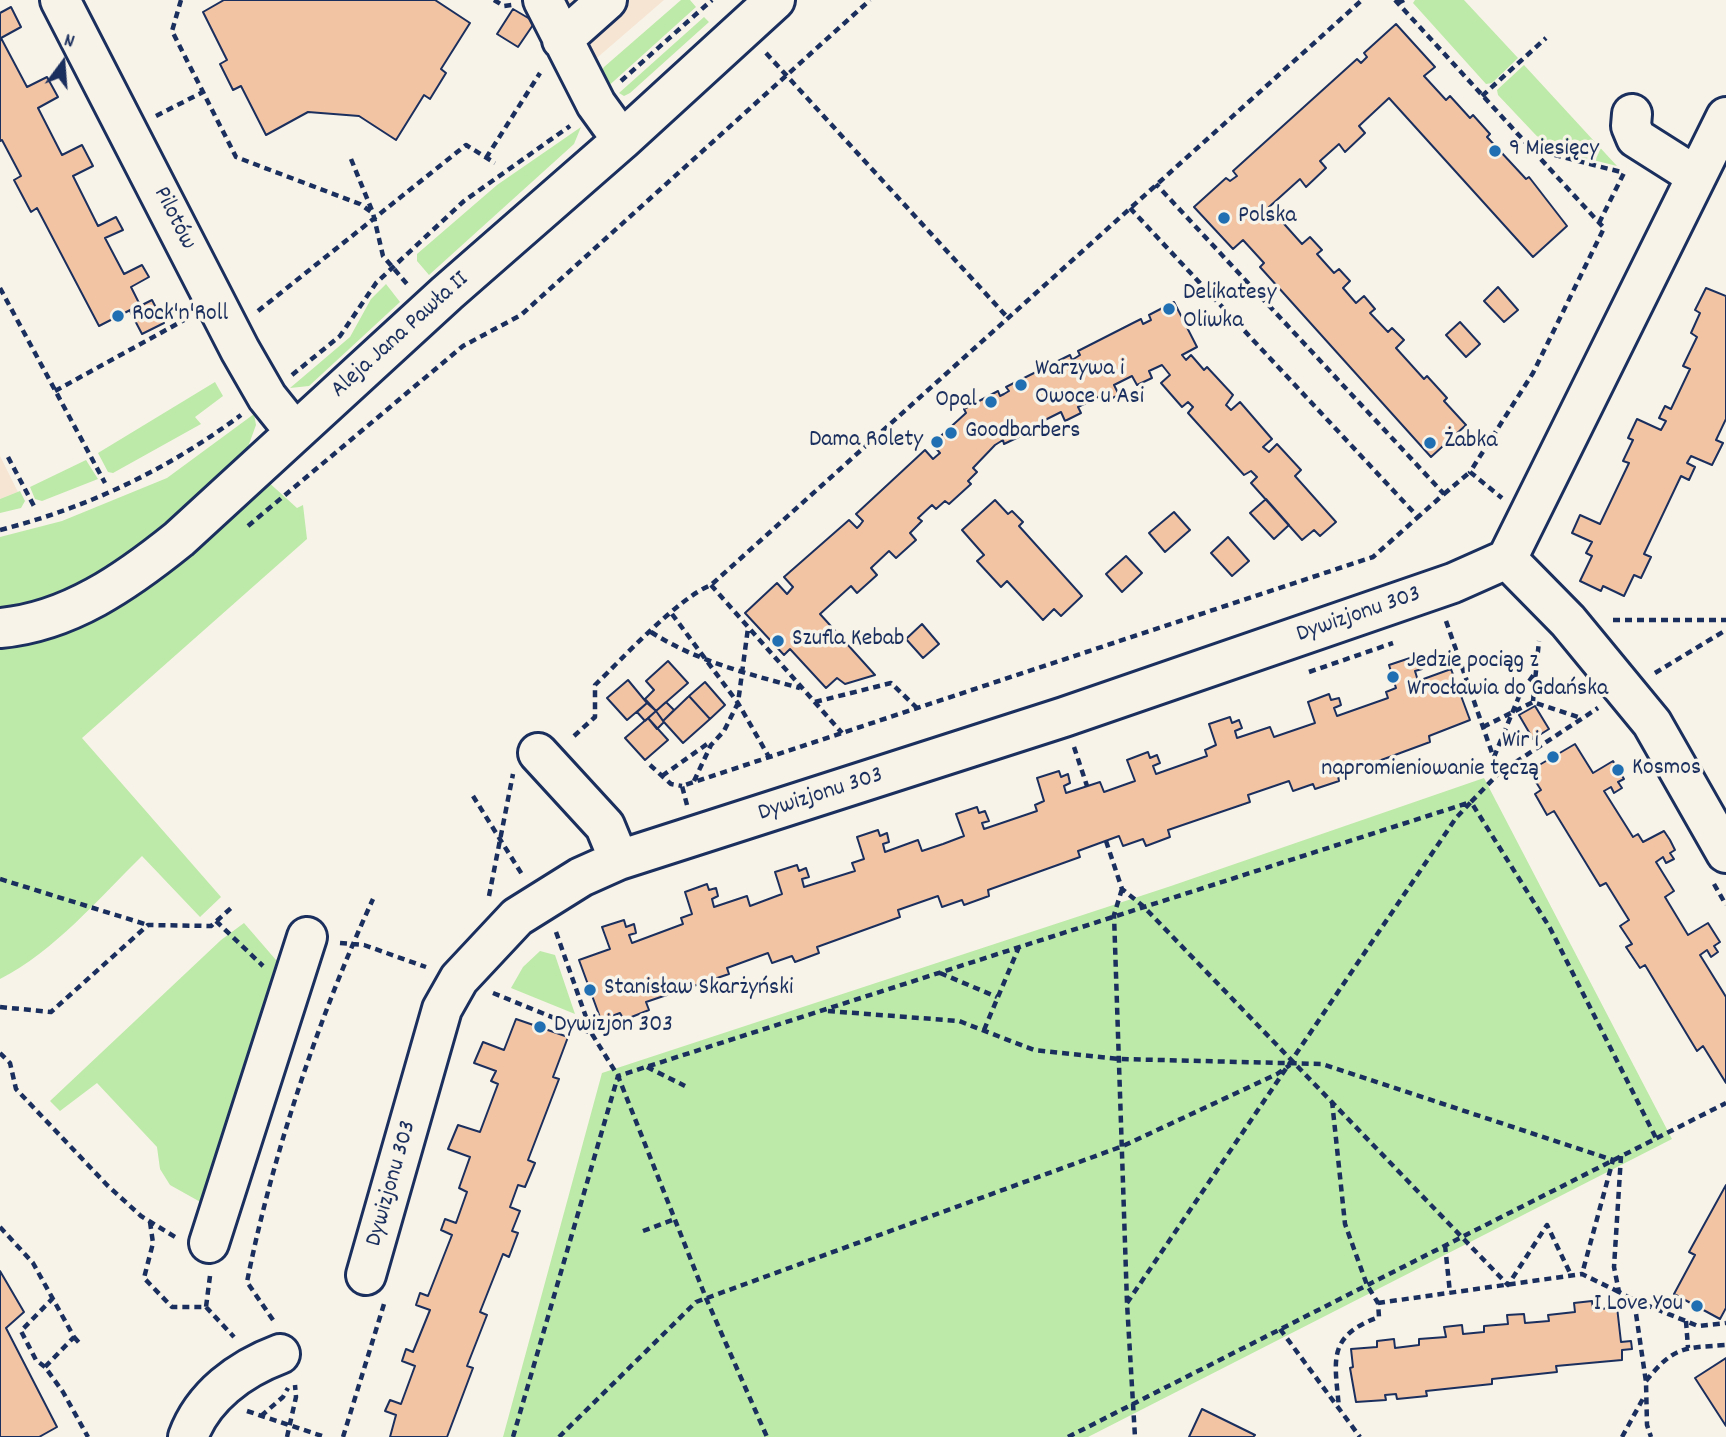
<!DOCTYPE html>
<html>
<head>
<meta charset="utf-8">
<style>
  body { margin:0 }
  #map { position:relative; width:1726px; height:1437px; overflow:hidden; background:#f7f3e8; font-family:Dekko,sans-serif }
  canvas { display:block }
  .north { position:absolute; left:28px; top:28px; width:70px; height:70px; -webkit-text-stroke:5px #f7f3e8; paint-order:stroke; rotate:16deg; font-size:19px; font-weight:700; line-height:28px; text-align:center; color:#1b2f5e }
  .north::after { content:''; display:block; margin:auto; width:24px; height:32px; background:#1b2f5e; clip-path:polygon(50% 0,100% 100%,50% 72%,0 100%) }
</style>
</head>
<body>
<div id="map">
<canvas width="1726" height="1437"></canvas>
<div class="north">N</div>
</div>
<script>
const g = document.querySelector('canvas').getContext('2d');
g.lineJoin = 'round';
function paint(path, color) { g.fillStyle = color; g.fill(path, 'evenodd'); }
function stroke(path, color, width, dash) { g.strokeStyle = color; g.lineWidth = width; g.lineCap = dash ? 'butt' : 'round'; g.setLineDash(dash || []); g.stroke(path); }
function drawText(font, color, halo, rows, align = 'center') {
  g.font = font + ' Dekko,sans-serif'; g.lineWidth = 7; g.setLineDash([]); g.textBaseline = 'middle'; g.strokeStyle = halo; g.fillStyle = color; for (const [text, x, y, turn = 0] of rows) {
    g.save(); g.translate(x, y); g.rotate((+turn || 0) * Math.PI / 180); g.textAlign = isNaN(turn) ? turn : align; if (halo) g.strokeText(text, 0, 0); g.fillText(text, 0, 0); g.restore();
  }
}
const built = new Path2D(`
  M524 0H664L598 57 572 93Z
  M0 456 18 492 0 499Z`);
const green = new Path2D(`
  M681 0H690L696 7 604 90 599 76 604 67Z
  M1415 0H1464L1518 58 1492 83 1486 84 1413 3Z
  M704 17 709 22 630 93 624 96 619 93Z
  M1524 65 1617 166 1549 149 1498 95 1497 90Z
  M581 127 574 144 429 275 417 261V254L497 185Z
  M386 284 400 302 309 386 290 388 350 337 371 299Z
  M215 382 223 396 195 417 201 424 113 473 108 472 98 453Z
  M254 414 256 425 245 455 129 558 55 599 0 610V537L62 521 167 478Z
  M86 460 98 479 42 501 35 499 30 487Z
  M266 480 297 508 303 505 307 539 82 738 221 897 200 917 142 856C98 899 55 951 0 979V642Z
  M20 491 25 501 21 508 0 513V499Z
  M1484 778 1672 1139 1088 1437H503L602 1073 1171 886Z
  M244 923 276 960 288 950 204 1204 170 1185 160 1169 157 1147 97 1083 60 1111 50 1101 221 940Z
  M540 951 555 955 575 1014 511 988 523 967Z`);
const building = new Path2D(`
  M224 0H435L470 23 441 69 446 73 430 99 424 95 396 140 359 116 308 112 266 135 241 86 233 90 220 64 227 60 203 12Z
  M11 7 21 27 1 38 27 87 47 77 58 97 38 108 62 155 82 145 93 166 73 176 98 226 116 217 123 230 105 238 124 274 142 265 149 277 131 287 140 305 99 326 37 208 31 212 14 180 21 176 2 140 0 141V13Z
  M513 9 535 22 518 47 497 34Z
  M1396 24 1435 67 1424 76 1446 100 1450 96 1470 118 1473 115 1490 134 1487 137 1526 179 1529 177 1567 226 1533 257 1389 98 1359 126 1365 133 1345 152 1339 144 1320 161 1326 168 1306 187 1300 179 1269 207 1302 244 1310 237 1322 250 1317 254 1334 273 1339 269 1350 281 1343 288 1356 303 1364 296 1375 309 1370 313 1388 332 1392 328 1404 340 1396 348 1424 379 1427 376 1447 398 1444 401 1466 425 1431 457 1260 267 1264 263 1243 240 1233 249 1194 207 1226 178 1230 181 1237 176 1233 171 1357 59 1361 63 1367 57 1364 53Z
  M1498 287 1518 310 1504 322 1484 301Z
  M1706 288 1726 296V419L1716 440 1723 443 1712 465 1691 456 1687 463 1695 467 1689 480 1681 476 1644 554 1651 557 1641 578 1634 575 1624 596 1603 586 1601 591 1580 581 1592 556 1586 553 1592 542 1572 533 1580 515 1600 524 1629 463 1623 461 1633 440 1628 438 1637 419 1661 430 1666 421 1659 418 1665 406 1671 409 1690 369 1683 366 1697 337 1691 333 1700 313 1695 310Z
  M152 300 164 323 142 334 130 311Z
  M1174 302 1197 347 1182 355 1186 360 1191 355 1204 370 1207 367 1233 395 1226 405 1231 410 1240 402 1272 439 1263 447 1269 452 1277 444 1301 470 1295 476 1336 522 1320 536 1314 530 1302 540 1251 483 1257 477 1251 471 1244 475 1188 413 1193 407 1188 402 1182 407 1161 383 1170 375 1162 365 1149 371 1152 378 1137 385 1132 376 1114 385 1119 395 1103 402 1100 396 1078 407 1081 413 1065 421 1061 412 1043 421 1047 430 1032 438 1029 432 1004 444 1003 440 995 445 973 468 977 472 968 481 971 484 949 504 945 501 936 509 932 505 918 518 922 521 910 533 916 540 896 558 889 551 871 568 877 575 857 593 851 586 820 614 875 675 845 684 837 678 826 688 790 649 784 655 745 613 777 583 787 594 793 587 784 577 849 520 857 528 860 525 863 521 856 514 925 450 933 459 940 453 932 444 966 413 964 409 998 391 1000 396 1004 394 1009 391 1006 387 1070 355 1072 360 1080 355 1078 351 1133 323 1141 319 1143 324 1151 320 1149 315Z
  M1460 322 1480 344 1466 357 1446 335Z
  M1266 499 1289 525 1274 539 1250 513Z
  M995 500 1008 514 1012 511 1023 522 1019 526 1082 596 1061 616 1054 609 1043 620 1007 581 1001 587 977 561 984 555 962 530Z
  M1174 512 1190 530 1165 552 1149 533Z
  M1228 537 1249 561 1232 576 1211 553Z
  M1126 556 1142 573 1122 592 1106 574Z
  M922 624 939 644 923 658 906 639Z
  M1410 658 1412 664 1419 661 1422 669 1415 671 1418 681 1451 669 1470 720 1429 736 1430 742 1338 776 1339 781 1315 789 1313 784 1293 791 1289 781 1248 795 1250 802 1168 830 1170 837 1146 846 1143 839 1123 846 1119 836 1078 851 1080 857 988 890 989 896 964 905 962 900 942 907 938 896 898 910 900 917 817 947 819 953 795 962 792 956 772 963 768 953 727 968 729 974 646 1002 649 1010 624 1020 620 1013 601 1020 579 960 610 949 602 927 624 920 626 927 634 924 636 933 629 935 632 943 683 924 681 918 692 914 685 892 707 884 709 890 716 888 718 896 712 899 714 907 747 896 750 906 782 894 775 872 797 865 799 871 806 868 809 877 802 879 804 887 855 871 852 863 864 859 857 837 878 830 880 836 887 833 889 842 883 844 885 852 918 840 922 851 943 844 964 836 956 814 977 807 979 813 985 811 989 821 982 823 984 829 1037 811 1035 805 1044 801 1037 778 1059 771 1061 777 1068 774 1070 783 1064 786 1066 793 1100 782 1104 792 1135 781 1127 760 1148 752 1150 758 1157 755 1160 763 1153 766 1156 774 1207 756 1205 750 1216 745 1209 724 1230 717 1232 723 1239 720 1242 728 1235 731 1237 738 1270 727 1274 737 1315 723 1308 702 1329 694 1331 700 1339 698 1341 705 1334 708 1337 716 1388 698 1386 692 1396 688 1389 665Z
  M668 661 688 683 656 711 645 699 654 690 646 681Z
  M628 680 647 703 627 720 607 698Z
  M705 682 725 705 710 719 689 696Z
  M689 696 710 719 683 743 663 721Z
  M666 702 674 710 663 721 656 711Z
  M647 703 656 711 645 721 637 712Z
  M1535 706 1549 729 1533 739 1519 715Z
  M656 711 664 722 657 729 648 718Z
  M648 718 668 740 645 760 625 738Z
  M1575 744 1593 773 1613 761 1624 779 1618 782 1622 788 1614 793 1611 787 1604 791 1633 837 1638 834 1643 842 1664 831 1670 840 1675 850 1670 853 1674 859 1666 863 1663 857 1656 862 1674 891 1665 897 1688 935 1708 923 1720 942 1714 946 1718 952 1711 957 1707 950 1700 955 1726 997V1083L1703 1046 1697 1051 1645 965 1640 968 1626 947 1632 944 1620 926 1629 920 1606 883 1600 886 1554 811 1547 815 1535 794 1541 790 1529 771Z
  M516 1019 568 1037 553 1077 559 1079 528 1160 535 1163 525 1187 518 1185 510 1207 520 1211 512 1231 518 1233 509 1257 503 1254 480 1312 487 1315 467 1366 473 1368 447 1437H390L396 1415 385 1411 390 1400 401 1404 415 1366 402 1361 406 1349 413 1352 430 1310 416 1305 420 1293 428 1296 452 1235 441 1230 445 1219 456 1223 467 1192 459 1188 470 1157 448 1149 458 1125 480 1132 498 1084 491 1081 496 1071 474 1063 483 1042 504 1050Z
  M1726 1185V1308L1720 1319 1674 1294 1695 1255 1689 1252Z
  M0 1271 24 1312 6 1328 57 1427 39 1437H0Z
  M1592 1301 1593 1310 1617 1307 1621 1342 1631 1341 1632 1349 1622 1350V1360L1556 1366 1557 1372 1492 1379V1384L1426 1391 1427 1396 1397 1399 1396 1394 1385 1395 1386 1400 1356 1402 1350 1368 1353 1367 1351 1349 1377 1347V1341L1394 1339 1395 1348 1419 1345V1339L1446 1337 1444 1327 1462 1325 1463 1334 1484 1332V1326L1508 1324 1507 1315 1524 1314 1525 1323 1549 1321 1548 1315 1575 1312 1574 1303Z
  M1726 1358V1426L1695 1378Z
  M1202 1409 1255 1435 1253 1437H1189Z`);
const path = new Path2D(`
  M181 0 172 31 236 157 360 204 373 213
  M494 0 504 6 512 5
  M1395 0 1604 228 1533 373 1470 472 1502 498
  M1398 3 1404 0
  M766 53 1008 318
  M621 81 712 0
  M1482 96 1546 38
  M156 116 201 93
  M1531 149 1621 172
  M486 158 540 73
  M351 159 373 213 383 256 407 284
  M1130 208 1418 517 1444 494 1156 184
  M1599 223 1625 171
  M0 288 105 483
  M258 311 466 145 495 163
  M292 375 340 336 376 283 464 201 570 126
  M55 391 186 319
  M8 457 35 508
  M1444 494 1470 472
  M248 526 463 346 521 315 870 0
  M0 530C89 507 167 470 241 415
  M711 585 842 733
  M672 614 738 703 769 757
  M1613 620H1726
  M1446 621 1499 773
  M651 632C696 661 748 674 800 688
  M1309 672 1393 643
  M1655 673 1726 630
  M1533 701 1539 641
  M815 702 891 683 917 708
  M1483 727 1533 702 1581 718
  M574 736 595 717V685C622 659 678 598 711 585L1362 0
  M1074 747 1087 786
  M1494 757 1520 694 1535 673
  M650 765 671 784 682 786
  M662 776 710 742
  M694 781 711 745 724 731 738 703 748 628
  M473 796 523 876
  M687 805 682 786 1373 557 1418 517
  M1106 841 1122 889 1143 906 1508 1285 1547 1225 1571 1275
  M0 879 148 925
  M1714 884 1726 905
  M1122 889 1114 915 1127 1303 1135 1437
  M489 896 513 774
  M216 921 263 966
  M556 932 592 1034 618 1076 706 1298 767 1437
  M340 943 364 945 426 967
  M940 973 997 997
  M493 993 591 1033
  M0 1007 51 1012 148 925 211 926 231 908
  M828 1011 959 1021 1034 1050 1120 1059 1322 1064 1613 1160 1582 1274
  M984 1030 1019 947
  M0 1053 10 1063 16 1089 107 1185 141 1216 175 1237
  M647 1067 685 1086
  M1332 1101 1345 1224 1367 1285 1378 1303 1379 1317C1326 1336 1335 1361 1339 1408
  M1621 1156 1614 1267 1619 1292 1634 1300 1646 1382 1647 1425 1651 1437
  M150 1222 153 1243 144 1278 172 1307H206L210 1276
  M0 1227 33 1263 74 1337 45 1367 63 1392 88 1437
  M643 1231 675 1219
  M1445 1245 1450 1293
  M1634 1300 1698 1326 1726 1323
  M1127 1303 1456 818 1471 802 1550 928 1656 1138
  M1378 1303 1582 1274 1619 1292
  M206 1307 234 1337
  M273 1320 247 1282C272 1156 319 1016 373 899
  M1686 1321 1688 1348
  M1280 1329 1360 1437
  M74 1337 82 1346
  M45 1367 36 1360 21 1331 53 1298
  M1646 1381C1674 1346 1683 1348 1726 1345
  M247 1411 325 1437
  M261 1416 283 1397 288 1388
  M287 1437 296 1397 295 1385
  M343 1437 384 1304
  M513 1437 618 1076 1471 802 1499 773 1598 708
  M559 1437 696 1302 1123 1146 1277 1074 1290 1065
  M1068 1437 1726 1103
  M1622 1437 1645 1395`);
const minor = new Path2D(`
  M60 0 240 350 267 397 295 432
  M543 0 596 104 622 140
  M562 40 607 0
  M1632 114 1631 126 1636 138 1696 176
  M1507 559 1568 621 1652 723 1726 853
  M0 628C69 622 127 581 179 539L447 293 622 140 775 0
  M538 753 605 826 619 860
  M209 1243 307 937
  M366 1275 442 1009 459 979 517 917 581 877 619 860 1064 717 1453 583 1507 559 1726 117
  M188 1437C203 1396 240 1369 280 1354`);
const markers = [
  [1495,151,7,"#1f6fb2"],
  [1224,218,7,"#1f6fb2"],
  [1169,309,7,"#1f6fb2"],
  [118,316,7,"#1f6fb2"],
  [1021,385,7,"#1f6fb2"],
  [991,402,7,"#1f6fb2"],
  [951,433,7,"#1f6fb2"],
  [937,442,7,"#1f6fb2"],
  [1430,443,7,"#1f6fb2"],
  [778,641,7,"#1f6fb2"],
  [1393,677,7,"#1f6fb2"],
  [1553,757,7,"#1f6fb2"],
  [1618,770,7,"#1f6fb2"],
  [590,990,7,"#1f6fb2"],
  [540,1027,7,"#1f6fb2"],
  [1697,1306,7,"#1f6fb2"]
];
const poiNames = [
  ["9 Miesięcy",1509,151],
  ["Polska",1238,218],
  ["Delikatesy",1183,295],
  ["Oliwka",1183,323],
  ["Rock'n'Roll",132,316],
  ["Warzywa i",1035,371],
  ["Owoce u Asi",1035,399],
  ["Opal",977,402,"right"],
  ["Goodbarbers",965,433],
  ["Dama Rolety",923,442,"right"],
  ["Żabka",1444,443],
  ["Szufla Kebab",792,641],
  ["Jedzie pociąg z",1407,663],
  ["Wrocławia do Gdańska",1407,691],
  ["Wir i",1539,743,"right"],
  ["napromieniowanie tęczą",1539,771,"right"],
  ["Kosmos",1632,770],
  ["Stanisław Skarżyński",604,990],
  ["Dywizjon 303",554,1027],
  ["I Love You",1683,1306,"right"]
];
const streetNames = [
  ["Pilotów",173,219,63],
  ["Aleja Jana Pawła II",401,336,-42],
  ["Dywizjonu 303",1359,616,-19],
  ["Dywizjonu 303",821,796,-18],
  ["Dywizjonu 303",393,1184,-74]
];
paint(built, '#f6e5d3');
paint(green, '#bdeaa8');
paint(building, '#f3c4a3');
stroke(building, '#1b2f5e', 2);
stroke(minor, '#1b2f5e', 44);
stroke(path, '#1b2f5e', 4.5, [7, 5]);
stroke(minor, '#f7f3e8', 38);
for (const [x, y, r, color] of markers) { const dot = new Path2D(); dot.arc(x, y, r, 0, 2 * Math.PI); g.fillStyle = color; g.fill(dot); stroke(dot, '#f7f3e8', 2.5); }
drawText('24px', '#1b2f5e', '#f7f3e8', poiNames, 'left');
drawText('24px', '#1b2f5e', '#f7f3e8', streetNames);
</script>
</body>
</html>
